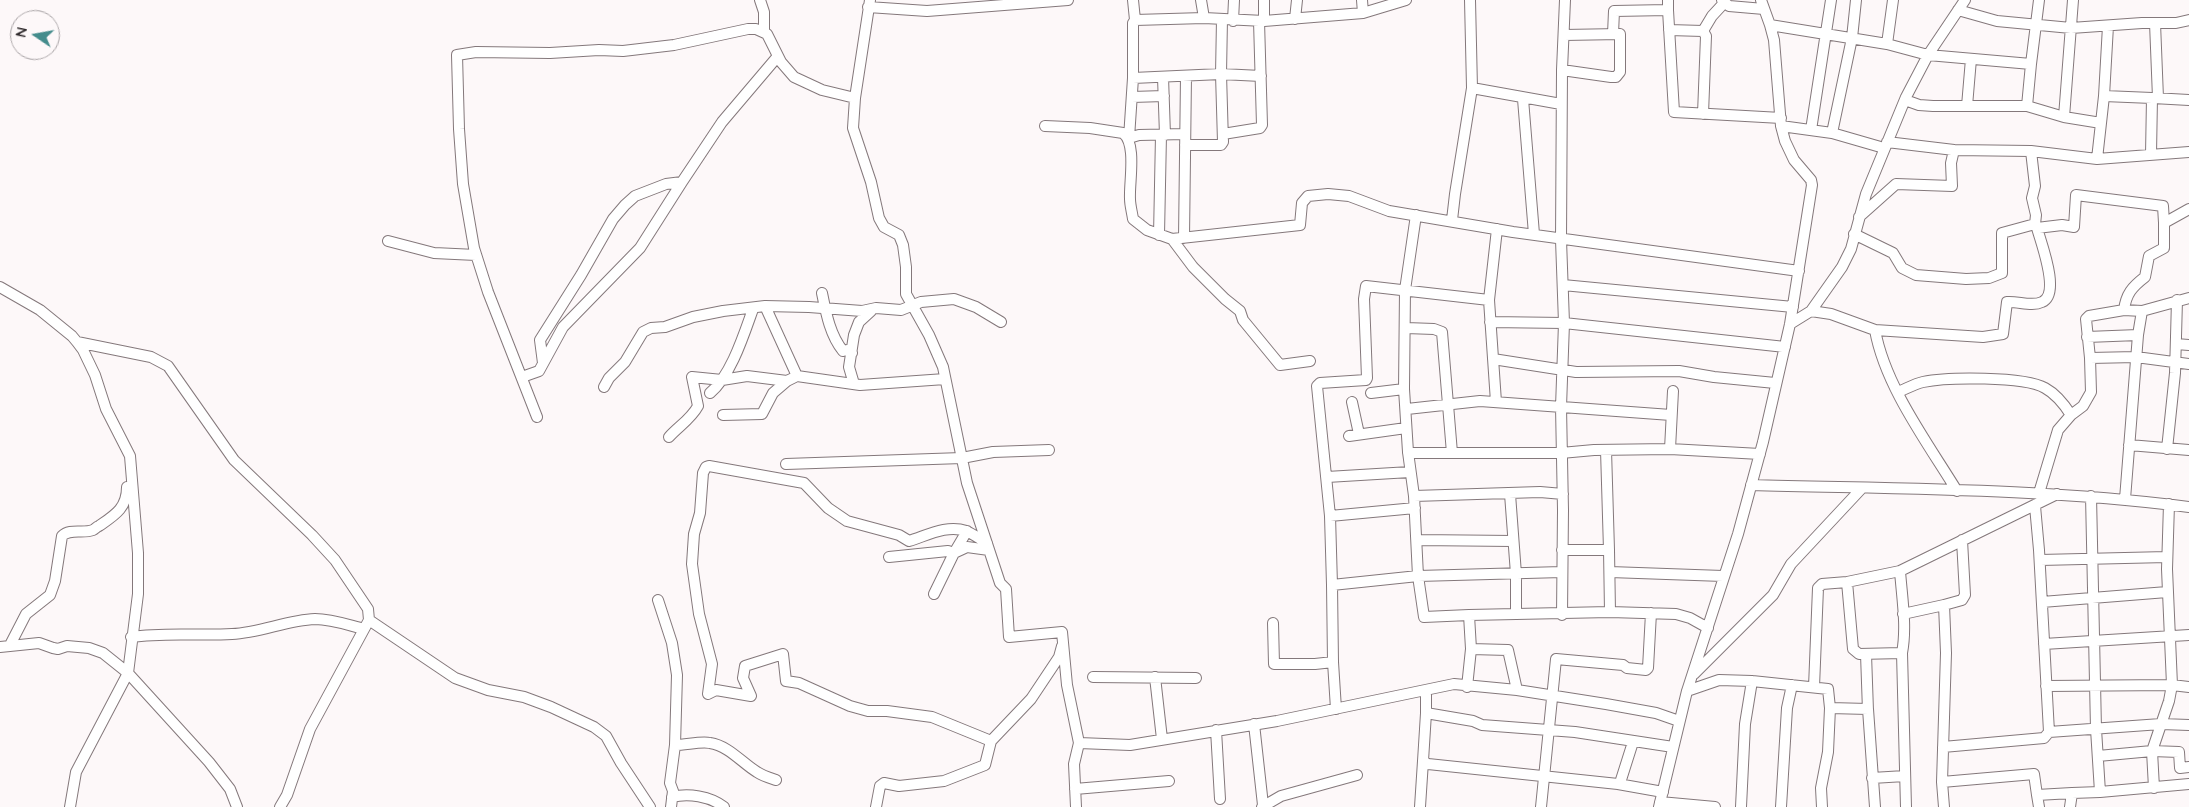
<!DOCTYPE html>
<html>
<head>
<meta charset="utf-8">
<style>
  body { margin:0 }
  #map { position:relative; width:2189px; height:807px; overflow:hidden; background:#fdf8f9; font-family:Quicksand,sans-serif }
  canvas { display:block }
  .north { position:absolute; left:10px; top:10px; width:50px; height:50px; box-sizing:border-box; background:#fdf8f9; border:1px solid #aba6a8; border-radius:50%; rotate:282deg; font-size:14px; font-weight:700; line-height:20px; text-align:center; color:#312c2e }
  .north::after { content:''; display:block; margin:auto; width:18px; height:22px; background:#448c8c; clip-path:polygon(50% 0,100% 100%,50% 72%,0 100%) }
</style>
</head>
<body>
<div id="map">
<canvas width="2189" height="807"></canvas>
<div class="north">N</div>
</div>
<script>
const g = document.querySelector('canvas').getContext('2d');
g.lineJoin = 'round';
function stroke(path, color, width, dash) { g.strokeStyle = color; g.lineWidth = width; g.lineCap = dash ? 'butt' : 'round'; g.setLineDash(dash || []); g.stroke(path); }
const minor = new Path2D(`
  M760 0 764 12V32
  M870 0 855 98 853 128 871 182 879 218 884 227 899 235 903 245 906 267V294L929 335 943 367 967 483 1000 583 1006 589 1009 637 1062 632 1067 685 1079 743 1074 764 1076 807
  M1133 0 1135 20
  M1201 0 1204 18
  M1264 0V21
  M1362 0 1363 13
  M1722 0 1729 6 1764 9
  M1893 0 1887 44 1928 55 2031 64 2027 106
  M868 7 927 11 1068 0
  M1668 10 1674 112 1781 118
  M1958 10 1997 21 2071 28 2142 23H2176L2189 20
  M1295 19 1297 0
  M1233 21 1234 0
  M2155 23 2158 98
  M1770 25 1887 44
  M1669 30 1703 31 1706 36 1703 114
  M1703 31 1712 16 1724 3
  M1613 34 1614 11 1668 10V0
  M2031 64 2039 0
  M1562 70 1611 77H1616L1620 72V34L1564 35
  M1163 77 1165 135
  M1133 78 1221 74 1261 76
  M1472 88 1561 104
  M2104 96 2108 26
  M1132 97 1164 96
  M2153 98 2189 100
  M1523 99 1534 234
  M1905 100 1919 105 1933 106H2027L2064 117 2101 123
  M1967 106 1971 59
  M2064 117 2073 0
  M1045 126 1090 128 1123 133C1137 144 1129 182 1130 199 1130 205 1132 212 1133 219L1147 230 1172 239 1193 267 1225 299 1240 311 1243 320 1280 365 1310 361
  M1781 126 1832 133 1884 148
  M1811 130 1831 0
  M1832 133 1852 38 1856 0
  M1185 134 1139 135 1129 138 1133 78V23L1135 20 1204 18 1264 21 1363 13 1406 0
  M1223 134 1260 128 1262 125 1259 21
  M1887 142 1954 150
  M1185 145H1221L1223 142 1221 74 1222 19
  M2097 159 2104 96 2152 98 2151 154
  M1859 217 1896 184 1952 186 1951 163 1954 150 2031 151 2097 159 2189 152
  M1452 220 1455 194 1472 88 1470 0
  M1854 234 1893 253 1902 268 1916 275 1966 279 1989 278 2002 273V233L2035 224 2036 215 2032 198 2035 186 2031 151
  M1159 235 1161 135
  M1184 238 1186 76
  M1172 239 1300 225 1302 203 1308 196 1328 194 1349 196 1389 211 1513 232 1799 271
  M388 241 434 253 476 255
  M1563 285 1793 307
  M0 287 40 310 72 336 77 342 83 350 95 375 106 409 130 456 138 553V594L128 673 76 772 70 807
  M822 293C826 313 830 335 843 351L847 350 852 353
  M765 306 797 376
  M2124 310 2142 311 2138 335 2125 499
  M1811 311 1831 314 1875 330 1983 337 2003 334 2007 302C2018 301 2032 307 2042 302 2061 294 2041 243 2037 228L2062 225 2074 227 2076 195 2163 206 2164 223 2189 209
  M2142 311 2189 298
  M1490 322 1564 323 1785 347
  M1790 324 1811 311 1842 267 1851 249 1866 194 1906 97 1928 55 1965 0
  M1406 328 1434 329 1442 332 1452 453
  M1875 330C1885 386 1927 442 1957 491
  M2087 337 2138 335
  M77 342 151 357 168 366 234 460 312 535 335 560 368 609 369 620 310 729 287 795 280 807
  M2176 344 2189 345
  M2090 358 2136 357 2189 364
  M1493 359 1576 372 1679 371 1714 377 1775 383
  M543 363 540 340 581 275 613 219 625 205 635 196 666 184 682 182
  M522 377 539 371 563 327 640 248 682 182 722 122 778 56
  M854 384 849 367 854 335 859 322 871 311
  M604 387 609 378 625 362 643 332 651 328 665 327 693 317 723 311 765 306 809 307 862 311 876 308 901 310 921 302 954 299 976 307 1001 322
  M1404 389 1405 290 1416 215
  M1898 392C1906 389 1914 384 1923 382 1946 377 2024 376 2045 388 2056 394 2064 404 2071 415
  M710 393C731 376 744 334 753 309
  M1371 393 1404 389 1408 452 1414 496
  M1352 402 1359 434
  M1496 402 1489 300 1497 229
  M1407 409 1480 401 1671 415
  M723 415 762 414 773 393 787 381 797 376 860 385 945 379
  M537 417 488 292 474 248 463 184 459 129 457 55 476 52 550 53 599 50 623 51 674 45 748 29H756L767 34 781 62 794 77 822 90 855 98
  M1349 436 1406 428
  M669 437C679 426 691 419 698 406L692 377 722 380 747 376 787 381
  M2129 445 2189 450
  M1670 449 1673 391
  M2167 449 2175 373 2177 300
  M1408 453H1561L1594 450 1670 449 1760 454
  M786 464 962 458 993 452 1049 450
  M1327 477 1410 472
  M1751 485C1897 489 2044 488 2189 507
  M2039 493 2058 430 2071 415 2083 406 2091 392 2090 358 2086 319 2089 316 2124 310C2126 294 2132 287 2145 277L2149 256 2164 248V223
  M1510 494 1516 574V614
  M1330 516 1415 508
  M1417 540 1513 541
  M987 543C980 539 973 534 966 531 947 524 926 536 909 541L899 535 847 521 828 508 804 483 709 466 706 467 703 473 700 513 694 534 692 564 699 614 712 664 708 694 716 690 751 696 743 678 745 666 783 654 786 681 799 683 850 706 868 711H887L932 717 991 741
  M1562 550H1609L1606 450
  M1609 550 1610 612
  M889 557 948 551 954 553 967 547 989 550
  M2040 560 2167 557
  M1900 571C1902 598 1907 627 1902 653L1906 807
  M1562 572 1418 576 1414 496 1540 492 1563 494
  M1610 572 1723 576
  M1847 582 1853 649 1859 654 1902 653
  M1332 585 1333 662 1336 709
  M934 594 954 553 967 531
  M658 600 672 643 677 675 675 745 670 783 673 791 671 807
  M2042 602 2167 592
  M1903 614 1944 605
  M1469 615 1610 612 1676 614 1690 618 1708 628
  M1562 615 1563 510 1561 407 1564 323 1561 240 1562 70 1565 0
  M369 620 455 678 488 690 524 697 551 707 594 727 606 736 621 763 650 807
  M1273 623 1274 664H1315L1333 662
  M131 637C165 632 198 636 232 634 260 633 287 620 315 619 332 619 348 625 364 629
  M2044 644 2189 635
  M10 645 26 614 50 595 55 581 62 536C70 528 83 534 93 530 95 529 96 527 99 526 115 515 127 508 127 487
  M0 647 39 643 53 648 58 649 67 646 89 648 103 653 128 673 209 762 230 789 237 807
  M1471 649 1508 650 1517 690
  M1866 654 1868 711
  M1694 674 1773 595 1791 564 1862 488
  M1093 677 1196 678
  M1155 677 1162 739
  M2046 686 2172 685 2189 687
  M1467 687 1471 649 1469 615 1424 617 1418 576 1332 585 1330 516 1317 386 1320 383 1366 380 1367 378 1364 299 1366 286 1489 300
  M1814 687 1818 588 1822 584 1847 582 1900 571 2057 494
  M1426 690V713L1473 721 1482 725 1575 732 1673 747
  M1687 691 1719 680 1752 681 1828 689 1830 708 1828 752 1821 788 1822 807
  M1830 708 1868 709 1875 807
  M1426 713 1423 761 1428 764 1618 784 1620 783 1633 742
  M1254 724 1263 805
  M1216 730 1220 799
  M2049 732 2161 724 2189 725
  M1079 743 1130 745 1277 721 1454 684 1517 690 1606 704 1656 713 1679 721
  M675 745C686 745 701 741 710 743 729 746 742 763 757 772 763 776 770 778 776 780
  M1943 747 2044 738 2049 732 2039 550 2035 506
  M2098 756 2152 751 2179 752 2180 768 2189 767
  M1872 778 1905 776
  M1942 782 2034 774 2037 795
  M1618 784 1663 792
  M2154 788 2152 751 2169 701 2172 685 2167 569 2169 504
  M1075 789 1169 781
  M2100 792 2189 784
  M672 797C688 793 710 796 724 807
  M1660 802 1715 807
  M876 807 880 786 884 783 899 786 944 781 985 765 991 741 1031 699 1059 657 1062 646
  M1262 807 1281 796 1357 775
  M1420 807 1423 761
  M1541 807 1556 659 1623 665 1627 668 1646 670 1648 668 1651 613
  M1659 807 1687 691 1738 534 1763 442 1790 324 1812 185 1811 180 1794 160 1785 141 1781 126 1774 40 1770 25 1761 0
  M1741 807 1745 724 1752 681
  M1781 807 1787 708 1792 685
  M1944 807 1942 782 1946 653 1944 605 1962 600 1965 595 1962 540
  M2039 807 2037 795 2072 793
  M2070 807 2072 793 2100 792 2096 729 2091 496`);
stroke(minor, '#84787b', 12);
stroke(minor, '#fff', 10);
</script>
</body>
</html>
